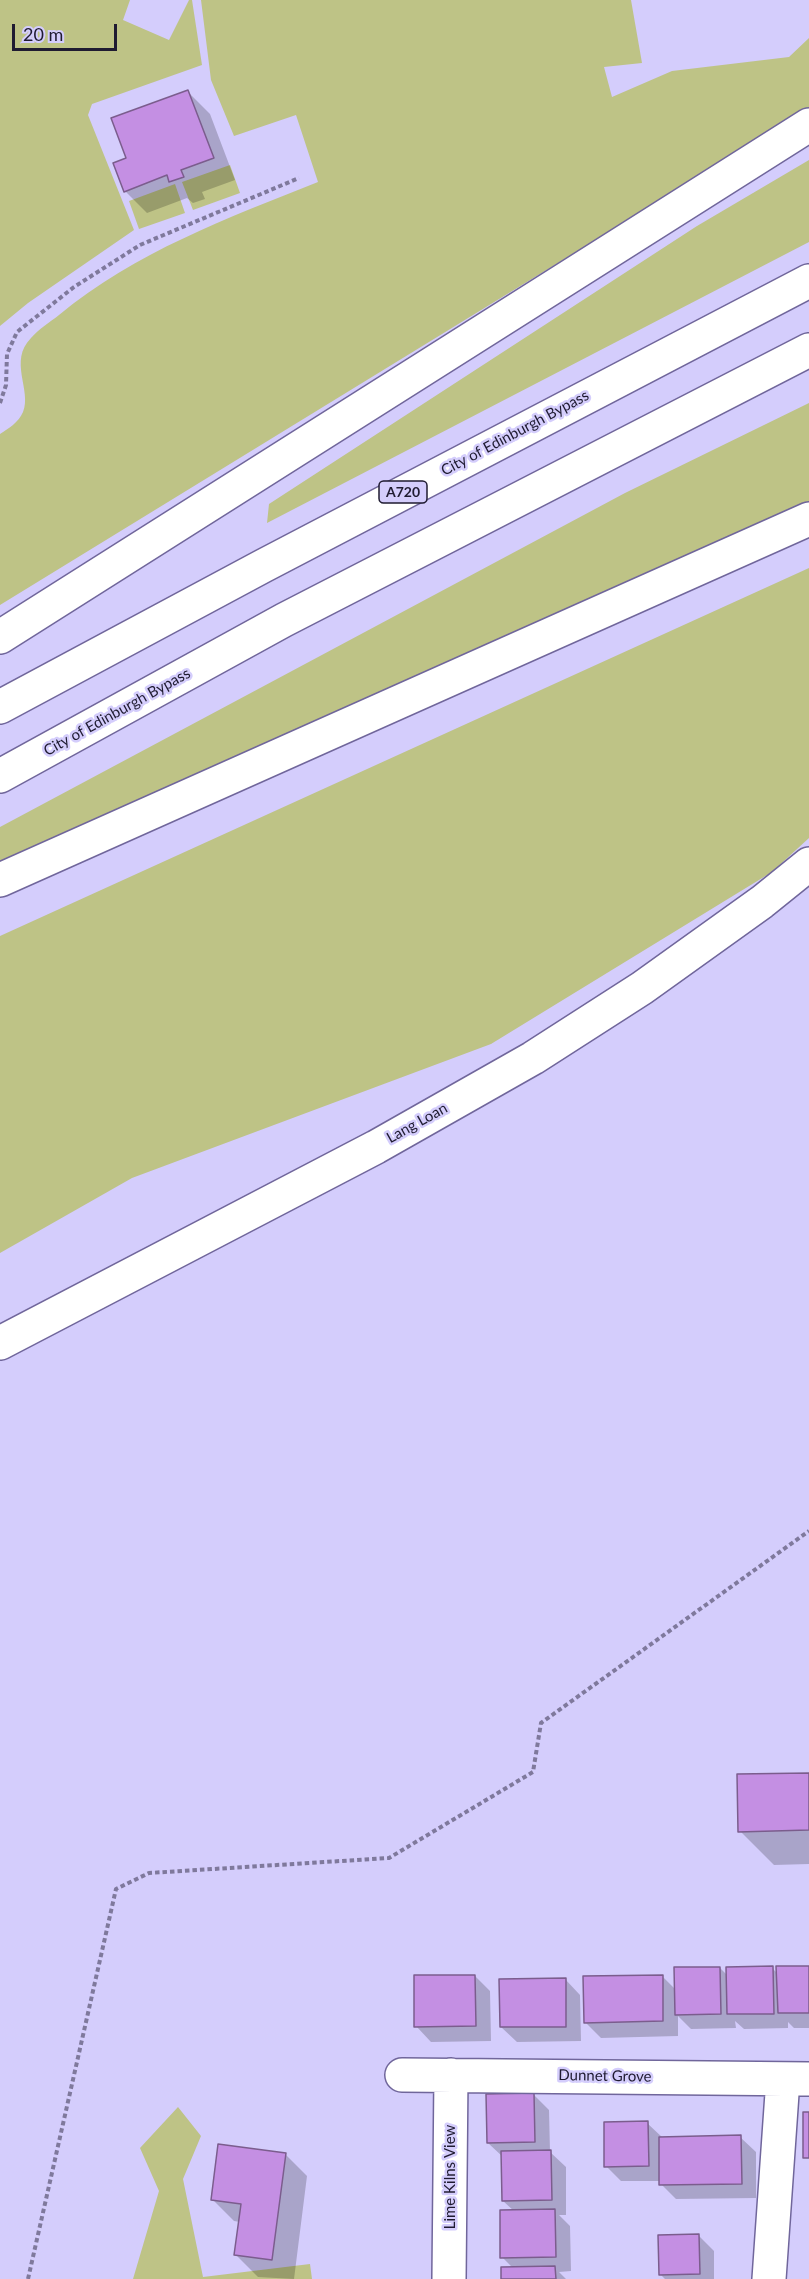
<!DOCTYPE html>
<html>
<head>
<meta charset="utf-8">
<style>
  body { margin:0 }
  #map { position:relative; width:809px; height:2279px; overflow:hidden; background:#d4cdfc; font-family:Lato,sans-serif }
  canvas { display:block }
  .scale { position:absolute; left:12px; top:24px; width:105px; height:27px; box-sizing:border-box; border:3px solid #1f1b31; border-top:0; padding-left:8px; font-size:18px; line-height:21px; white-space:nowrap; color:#1f1b31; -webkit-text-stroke:4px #d4cdfc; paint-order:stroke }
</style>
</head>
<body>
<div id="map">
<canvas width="809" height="2279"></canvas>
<div class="scale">20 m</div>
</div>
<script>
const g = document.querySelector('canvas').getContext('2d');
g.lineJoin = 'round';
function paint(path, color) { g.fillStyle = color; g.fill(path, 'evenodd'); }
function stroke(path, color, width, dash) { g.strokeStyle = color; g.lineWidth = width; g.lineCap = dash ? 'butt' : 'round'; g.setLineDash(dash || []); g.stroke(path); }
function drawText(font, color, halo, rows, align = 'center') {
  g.font = font + ' Lato,sans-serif'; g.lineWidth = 5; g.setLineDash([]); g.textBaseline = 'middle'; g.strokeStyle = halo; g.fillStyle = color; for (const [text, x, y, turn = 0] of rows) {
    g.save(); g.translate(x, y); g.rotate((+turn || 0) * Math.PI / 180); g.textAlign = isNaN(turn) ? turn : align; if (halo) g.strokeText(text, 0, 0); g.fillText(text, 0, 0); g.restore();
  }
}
const green = new Path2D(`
  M0 0H130L123 20 169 40 189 0H192L202 65 92 104 88 115 134 230 28 303 0 326Z
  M201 0H631L642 63 604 67 612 97 672 71 789 57 809 38V109L0 605V434C8 429 19 422 23 412 32 390 8 361 31 338 39 329 50 322 59 315 135 252 228 218 318 182L296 115 234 136 211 80Z
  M809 160V242L267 523 269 504 697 226Z
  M230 165 240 193 193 210 182 182Z
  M175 184 185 213 139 229 129 201Z
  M809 403V504L0 863V827L625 493Z
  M809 568V838L772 872 491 1044 132 1178 0 1253V936Z
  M178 2107 201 2136 183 2179 203 2277 310 2264 312 2279H133L159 2191 140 2148Z`);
const shadow = new Path2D(`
  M188 92 210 114 235 180 202 192 205 199 193 203 187 198 147 213 125 191 128 159Z
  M809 1775V1864L774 1865 740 1831Z
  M809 1967V2028H794L788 2022V2028L744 2029 735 2021 736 2028 691 2029 678 2016V2036L601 2038 585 2022 662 1976 676 1990 720 1968 728 1976 772 1968 778 1974Z
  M475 1976 490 1991 491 2041 431 2042 416 2026Z
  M565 1979 580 1995 581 2041 517 2042 501 2027Z
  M534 2095 549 2110 550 2152 566 2167V2215H559L570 2226 571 2271 559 2272 566 2279H503L513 2268 502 2257 514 2211 503 2201V2157L488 2143Z
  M647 2123 663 2138 740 2137 756 2152V2198L676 2199 661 2184V2181H621L606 2166Z
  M285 2154 307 2176 294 2279 258 2277 236 2255 240 2222 234 2221 212 2199Z
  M698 2235 714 2251V2279H665L660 2274Z`);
const building = new Path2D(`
  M188 90 214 158 181 170 184 177 169 182 167 175 124 192 113 163 126 158 111 118Z
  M809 1773V1830L738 1832 737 1774Z
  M773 1966 774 2014H727L726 1967Z
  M776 1966H809V2013H778Z
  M674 1967H720L721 2014 675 2015Z
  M414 1975H475L476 2026 414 2027Z
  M663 1975V2021L584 2023 583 1976Z
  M566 1978V2027H500L499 1979Z
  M534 2093 535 2142 487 2143 486 2094Z
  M803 2112H809V2158H803Z
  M648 2121 649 2166 604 2167V2122Z
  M741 2135 742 2184 659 2185V2137Z
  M218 2144 286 2153 272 2260 234 2255 241 2204 211 2200Z
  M551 2150 552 2200 502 2201 501 2151Z
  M555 2209 556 2257 500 2258V2210Z
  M699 2234 700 2274 659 2275 658 2235Z
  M555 2266 556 2279H501V2267Z`);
const path = new Path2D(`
  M0 403 6 385 7 354 17 332 74 287 140 245 299 178
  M28 2279 116 1889 149 1873 389 1858 533 1772 541 1723 809 1531`);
const minor = new Path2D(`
  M0 1343 376 1147 533 1058 642 988 762 902 809 864
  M402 2075 809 2079
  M449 2279 451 2075
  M769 2279 783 2079`);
const highway = new Path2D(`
  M0 637 809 125
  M0 707 263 566 809 281
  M0 776 284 620 809 350
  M0 880 809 519`);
const shields = [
  [403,492,48]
];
const shieldNames = [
  ["A720",403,492]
];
const streetNames = [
  ["City of Edinburgh Bypass",515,433,-28],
  ["City of Edinburgh Bypass",117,712,-29],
  ["Lang Loan",417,1123,-29],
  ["Dunnet Grove",605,2076,1],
  ["Lime Kilns View",450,2177,-90]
];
paint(green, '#bec386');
paint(shadow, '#0003');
paint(building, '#c48fe3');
stroke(building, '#7b5d8d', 1.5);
stroke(minor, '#70669b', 36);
stroke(highway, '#70669b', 36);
stroke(path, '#7f799c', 4, [4.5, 3]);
stroke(minor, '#fff', 33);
stroke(highway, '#fff', 33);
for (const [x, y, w] of shields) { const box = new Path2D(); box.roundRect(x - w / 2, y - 11, w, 22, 4.5); g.fillStyle = '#d4cdfc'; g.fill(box); stroke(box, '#1f1b31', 1.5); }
drawText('bold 14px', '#1f1b31', null, shieldNames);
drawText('15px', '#1f1b31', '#d4cdfc', streetNames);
</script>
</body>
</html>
